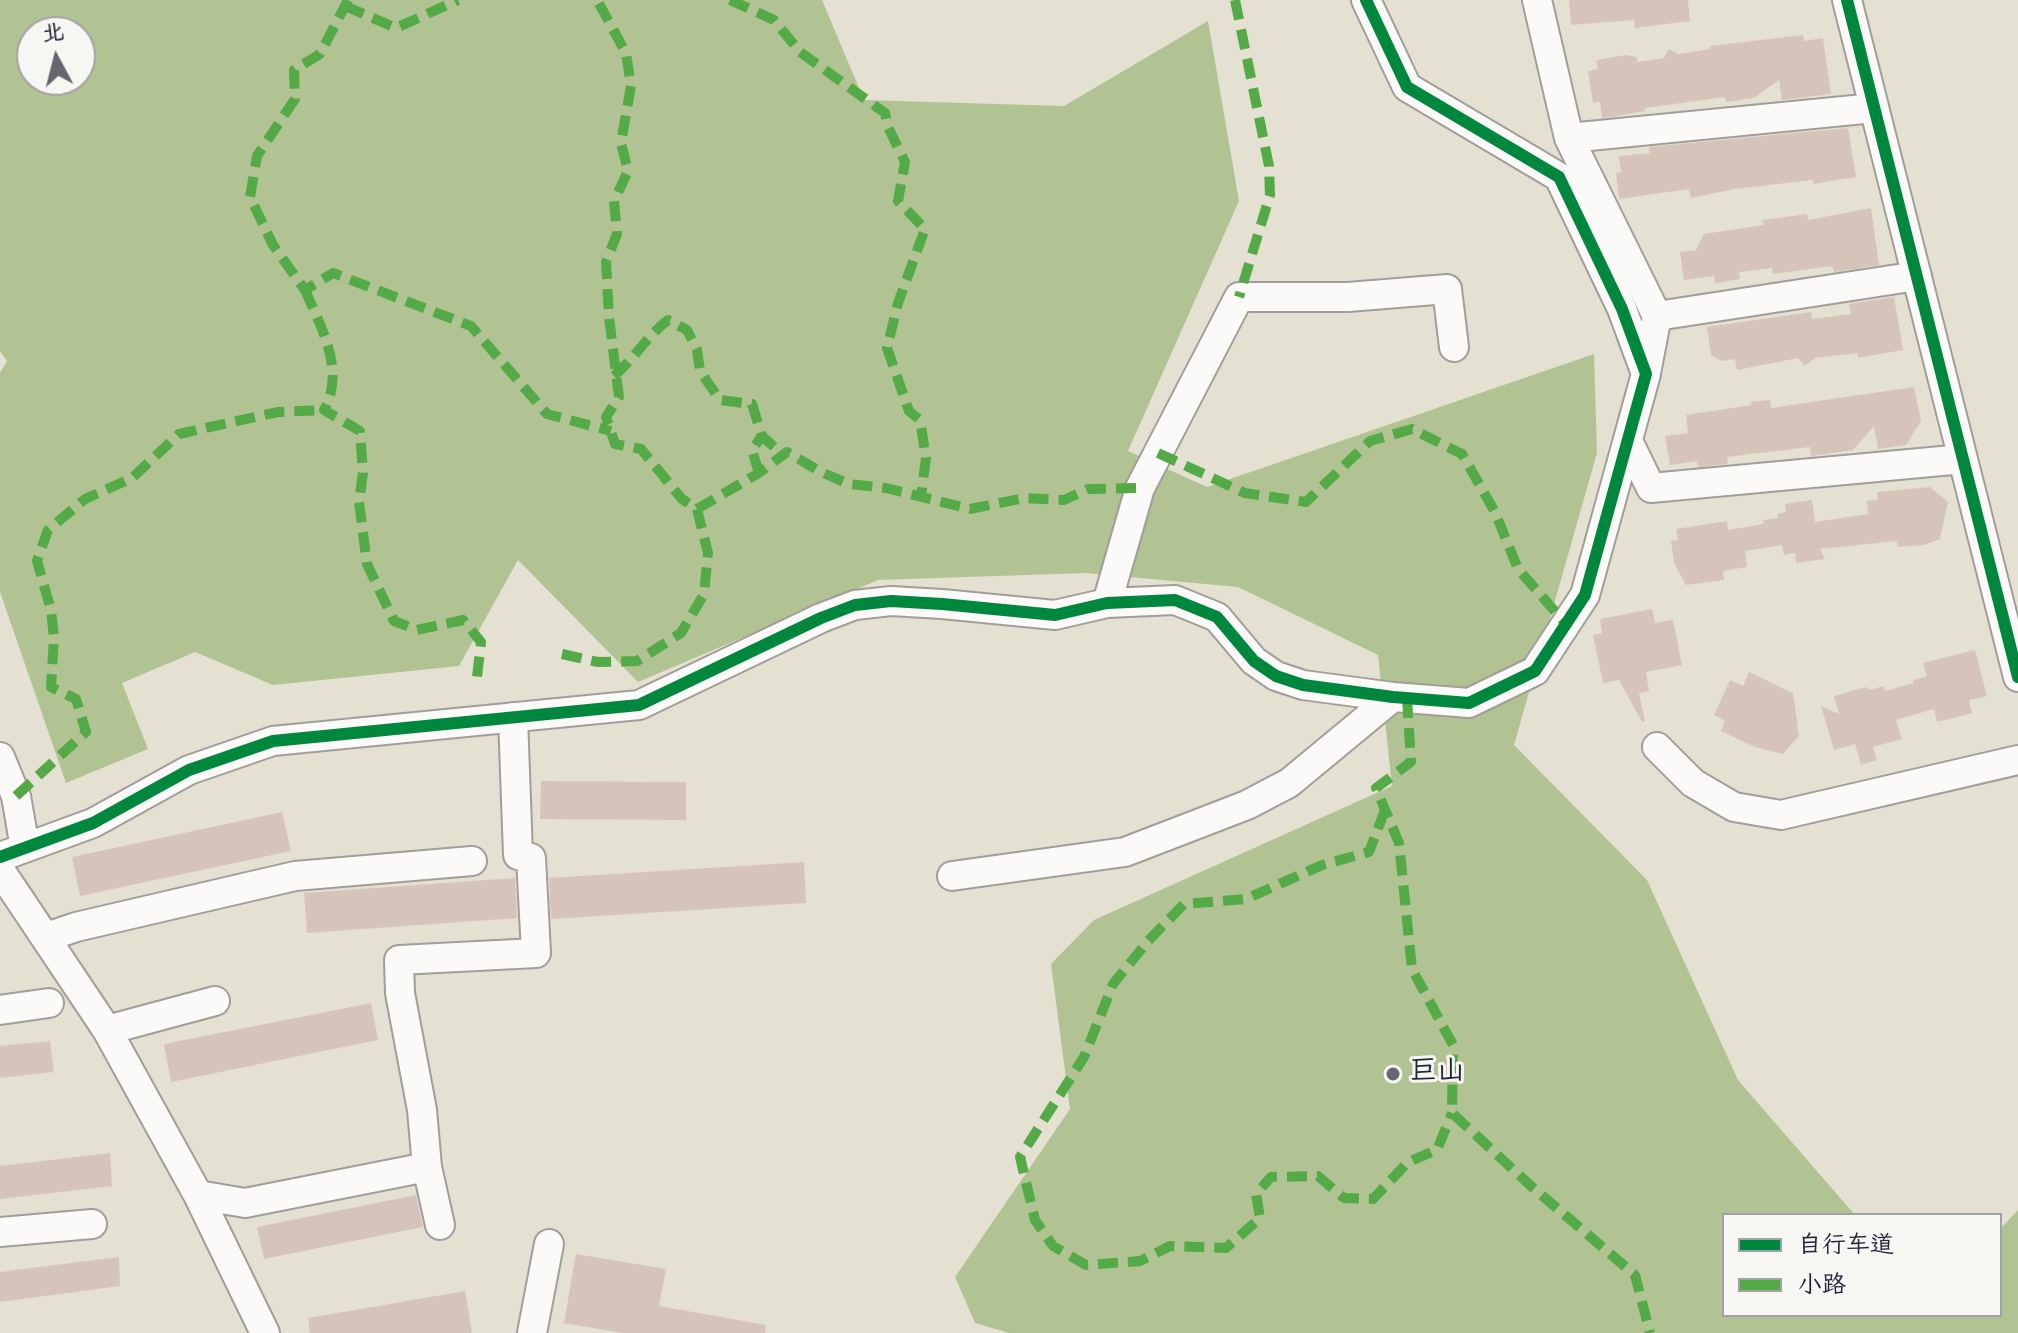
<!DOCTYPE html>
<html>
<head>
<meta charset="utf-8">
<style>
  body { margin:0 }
  #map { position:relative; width:2018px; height:1333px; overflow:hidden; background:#e5e1d2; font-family:"Indie Flower","LXGW WenKai TC",sans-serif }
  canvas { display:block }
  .legend { position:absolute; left:1722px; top:1213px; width:280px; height:104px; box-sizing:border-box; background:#f6f6f2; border:2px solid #a1a1a9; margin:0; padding:10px 14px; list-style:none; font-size:24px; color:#22223b }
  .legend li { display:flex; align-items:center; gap:16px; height:40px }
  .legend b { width:40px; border:2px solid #a1a1a9 }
  .north { position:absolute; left:16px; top:16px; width:80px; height:80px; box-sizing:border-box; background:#f6f6f2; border:2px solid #a1a1a9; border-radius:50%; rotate:353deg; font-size:22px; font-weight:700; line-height:32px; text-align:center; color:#22223b }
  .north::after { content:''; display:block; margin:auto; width:28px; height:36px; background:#666570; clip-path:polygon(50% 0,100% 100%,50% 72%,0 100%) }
</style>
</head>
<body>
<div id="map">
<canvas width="2018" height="1333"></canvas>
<ul class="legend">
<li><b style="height:10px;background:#00873e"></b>自行车道</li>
<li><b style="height:10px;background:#53aa46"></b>小路</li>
</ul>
<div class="north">北</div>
</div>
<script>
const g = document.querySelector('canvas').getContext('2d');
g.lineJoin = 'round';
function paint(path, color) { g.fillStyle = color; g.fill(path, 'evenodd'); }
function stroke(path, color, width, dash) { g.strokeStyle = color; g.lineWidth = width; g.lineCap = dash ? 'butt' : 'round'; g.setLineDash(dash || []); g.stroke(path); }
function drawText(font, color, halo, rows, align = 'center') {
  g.font = font + ' "Indie Flower","LXGW WenKai TC",sans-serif'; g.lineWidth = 6; g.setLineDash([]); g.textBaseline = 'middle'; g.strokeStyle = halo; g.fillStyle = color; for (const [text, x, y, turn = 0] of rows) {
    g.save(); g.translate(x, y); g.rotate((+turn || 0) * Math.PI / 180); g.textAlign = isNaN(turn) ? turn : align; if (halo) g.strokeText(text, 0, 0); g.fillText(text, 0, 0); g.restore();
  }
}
const forest = new Path2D(`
  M0 0H822L864 100 1064 106 1208 21 1239 201 1128 451 1207 487 1594 354 1597 453 1514 745 1647 880 1738 1080 1855 1215H1724V1315H2000V1229L2018 1210V1333H1009L975 1323 955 1277 1070 1109 1051 964 1094 920 1392 786 1378 655 1238 587 1086 573 878 580 638 682 518 560 459 666 273 685 195 652 122 683 148 749 66 783 0 592V373L7 361 0 351ZM32 32H80V80H32Z`);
const building = new Path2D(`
  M1569 0H1688L1690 21 1635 28 1634 20 1571 25Z
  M1803 35 1804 41 1823 38 1831 94 1782 100 1779 80 1754 98 1726 102 1725 97 1645 108V111L1612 117 1602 118 1600 102 1593 103 1588 71 1598 69 1596 60 1626 55 1637 57V62L1664 58 1669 49 1678 54 1710 49V46Z
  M1848 128 1856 177 1813 184V180L1734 189 1691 198 1689 189 1619 199 1616 173 1621 172 1619 156 1650 153 1649 147Z
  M1871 208 1879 265 1834 272 1832 266 1773 274 1772 268 1739 272 1740 279 1715 283 1714 276 1684 280 1680 252 1696 250 1704 234 1764 225 1763 220 1807 214 1808 220Z
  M1894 297 1903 350 1858 358 1857 353 1815 358 1805 366 1798 358 1737 370 1735 359 1722 361 1711 355 1707 327 1811 312 1812 319 1851 314 1849 304Z
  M1914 387 1921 421 1906 445 1878 449 1874 426 1853 450 1811 456 1810 447 1727 457 1728 464 1698 467 1697 461 1670 465 1665 436 1688 433 1686 415 1752 405 1750 402 1770 400 1771 408Z
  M1930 487 1948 502 1940 539 1924 545 1898 547 1897 541 1820 549 1825 559 1796 563 1795 553 1784 555 1782 545 1745 551 1747 567 1723 571 1724 580 1686 585 1674 563 1671 541 1678 540 1676 529 1727 521 1728 530 1764 524 1763 520 1778 518 1777 514 1786 512 1785 504 1812 500 1815 522 1868 514 1867 501 1878 500 1877 492Z
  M1652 609 1655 623 1673 620 1682 665 1646 672 1649 691 1639 693 1645 721 1642 722 1619 680 1603 683 1593 635 1602 633 1600 619Z
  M1975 650 1987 696 1969 700 1972 713 1937 722 1934 709 1896 720 1902 739 1873 747 1877 760 1861 765 1855 744 1834 750 1821 706 1839 714 1834 696 1866 687 1869 690 1884 686 1885 691 1914 683 1913 680 1927 676 1923 663Z
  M1749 672 1793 693 1799 736 1783 754 1755 747 1721 731 1725 721 1714 715 1730 680 1743 686Z
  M541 781 686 782V820L540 819Z
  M282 812 291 851 80 896 72 857Z
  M804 862 806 903 551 919 549 878Z
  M515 878 517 918 307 933 304 893Z
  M371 1003 378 1040 171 1082 164 1044Z
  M50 1041 54 1072 0 1078V1046Z
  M110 1153 112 1186 0 1199V1166Z
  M416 1195 423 1227 264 1259 257 1227Z
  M576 1254 666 1269 659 1306 766 1325 765 1333H623L564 1323Z
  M119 1257 120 1286 0 1302V1272Z
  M465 1291 472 1333H310L308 1318Z`);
const minor = new Path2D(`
  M1537 0 1569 138 1657 316 1646 373
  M1847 0 2018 677
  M1569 138 1874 108
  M1657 316 1917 276
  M1628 441 1651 488 1963 459
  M1107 603 1140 488 1239 297H1348L1447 289 1454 347
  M1657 747 1693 783 1734 807 1781 815 2018 760
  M0 757 16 796 25 848
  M0 857 93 823 189 770 273 741 639 705 821 618 855 605 891 601 942 604 1055 615 1107 603 1175 600 1217 617 1254 661 1276 676 1303 685 1393 697 1469 703 1535 671 1585 595 1646 374 1622 309 1559 177 1407 87 1366 0
  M0 870 107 1030 198 1195 265 1333
  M952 876 1125 852 1247 805 1289 783 1393 697
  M47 937 76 927 295 876 472 861
  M0 1010 49 1003
  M107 1030 215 1001
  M198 1195 245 1203 427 1167
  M440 1225 427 1167 422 1110 400 993 399 960 536 953 531 858 518 855 513 717
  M0 1232 92 1224
  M532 1333 549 1244`);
const quiet = new Path2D(`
  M348 0 320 54 294 70 295 99 257 156 250 197 273 245 305 290 333 273 471 326 547 414 611 431
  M730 0 774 20 800 52 885 113 888 127 905 162 898 201 925 229 898 303 887 348 909 411 920 420 926 458 921 496
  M1235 0 1269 166 1270 195 1239 297
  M345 6 396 28 458 0
  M305 290C321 327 346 371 324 410L360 431 363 473 359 502 367 564 394 621 417 630 463 620 481 642 476 686
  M614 376C634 359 647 336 668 320L687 330 697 350 700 371 720 400 752 404 762 436 783 455
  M1158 453 1245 493 1306 502 1370 441 1412 429 1462 454 1495 512 1518 569 1566 624
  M759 473 752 450 762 436
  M697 509 759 473 787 452 821 472 849 484 886 488 970 509 1024 498 1064 500 1088 489 1140 488
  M562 654 598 662 637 661 681 633 704 594 708 553 697 509 682 499 641 449 615 444 606 417 619 397 609 317 606 262 617 234 614 201 628 171 621 143 631 86 626 53 597 0
  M1407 698 1411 762 1376 788 1399 843 1412 969 1453 1045 1452 1113 1531 1186 1635 1275 1650 1333
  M16 796 86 732 76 699 51 687 54 638 51 610 37 561 48 530 85 499 132 478 179 434 278 412 324 410
  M1385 810 1369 852 1322 865 1246 899 1184 904 1148 941 1113 984 1084 1057 1020 1157 1035 1220 1053 1246 1086 1265 1140 1261 1170 1246 1226 1248 1260 1218 1256 1194 1271 1177 1318 1176 1344 1198 1373 1199 1408 1162 1437 1150 1452 1113`);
const cycleway = new Path2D(`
  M1847 0 2018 677
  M0 857 93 823 189 770 273 741 639 705 821 618 855 605 891 601 942 604 1055 615 1107 603 1175 600 1217 617 1254 661 1276 676 1303 685 1393 697 1469 703 1535 671 1585 595 1646 374 1622 309 1559 177 1407 87 1366 0`);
const markers = [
  [1393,1074,8,"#666570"]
];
const poiNames = [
  ["巨山",1409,1074]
];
paint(forest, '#b1c393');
paint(building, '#d6c4bb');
stroke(minor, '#a19e99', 32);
stroke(minor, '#fbfaf8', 28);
stroke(quiet, '#53aa46', 10, [20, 10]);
stroke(cycleway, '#00873e', 12);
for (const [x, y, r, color] of markers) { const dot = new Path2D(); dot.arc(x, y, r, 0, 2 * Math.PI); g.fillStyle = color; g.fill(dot); stroke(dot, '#f6f6f2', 3); }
drawText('28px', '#22223b', '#f6f6f2', poiNames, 'left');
</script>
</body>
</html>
